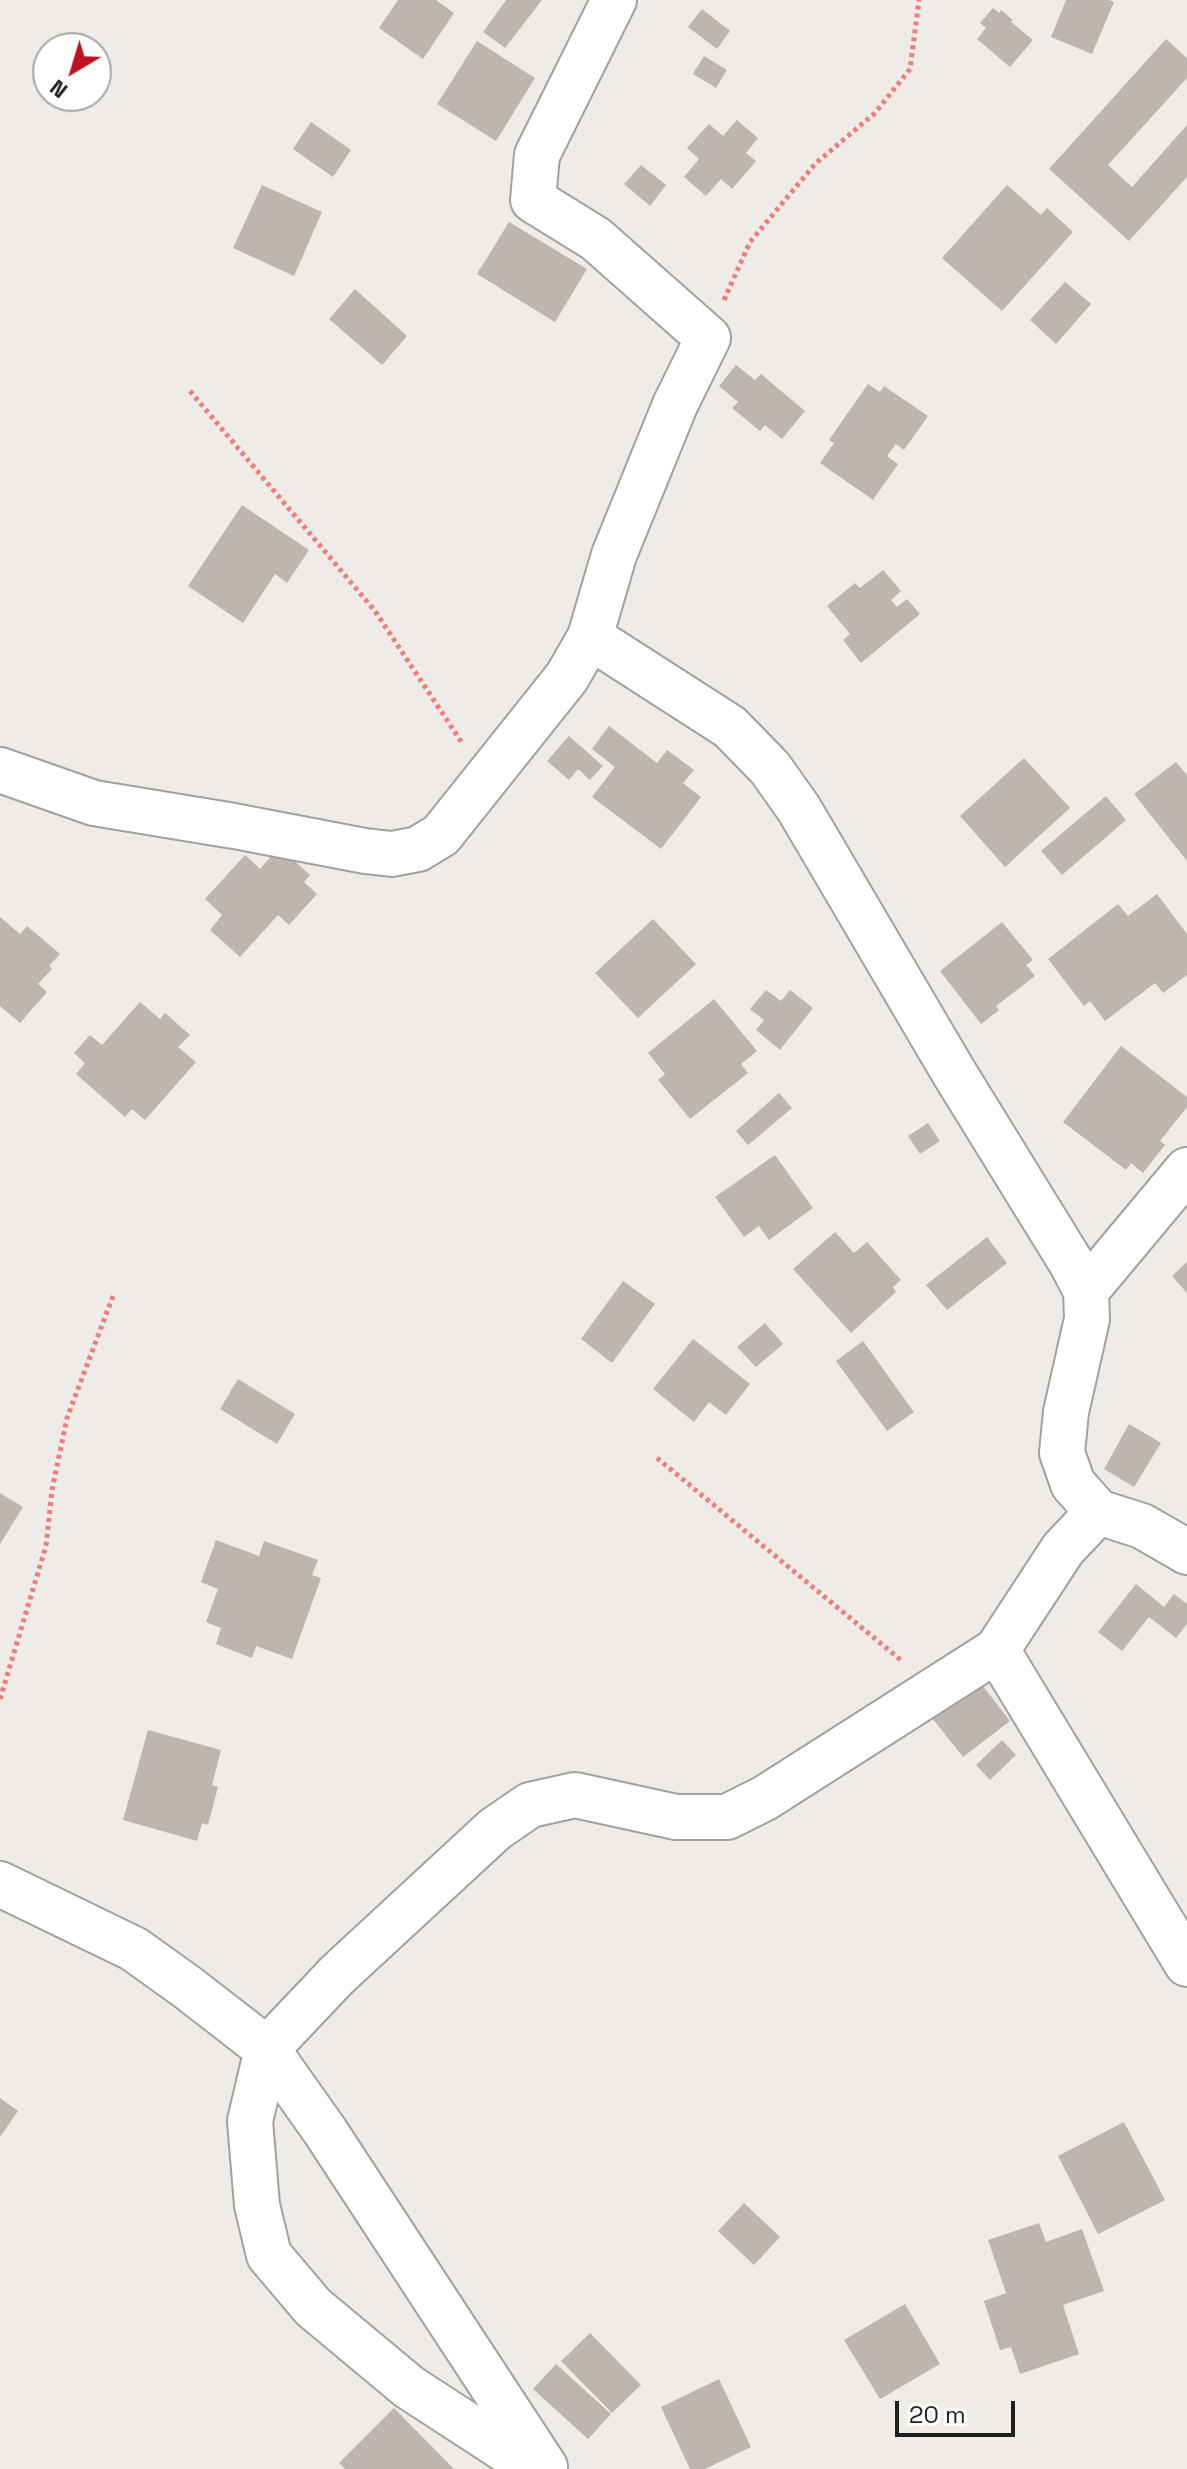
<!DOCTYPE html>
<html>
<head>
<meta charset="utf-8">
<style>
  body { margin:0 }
  #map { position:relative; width:1187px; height:2469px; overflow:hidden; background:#efece7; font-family:"Space Grotesk",sans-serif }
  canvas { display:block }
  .north { position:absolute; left:32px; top:32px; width:80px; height:80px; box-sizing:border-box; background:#fff; border:2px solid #a6a6a6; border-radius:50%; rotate:218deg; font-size:22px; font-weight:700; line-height:32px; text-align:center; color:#202020 }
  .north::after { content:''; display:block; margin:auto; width:28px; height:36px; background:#bc131f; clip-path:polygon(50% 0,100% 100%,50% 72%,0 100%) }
  .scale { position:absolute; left:895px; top:2401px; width:120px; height:36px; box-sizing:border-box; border:4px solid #202020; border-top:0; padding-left:10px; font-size:24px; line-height:28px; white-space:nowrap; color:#202020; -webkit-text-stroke:6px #fff; paint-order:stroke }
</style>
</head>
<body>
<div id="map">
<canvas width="1187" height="2469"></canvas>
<div class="north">N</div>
<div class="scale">20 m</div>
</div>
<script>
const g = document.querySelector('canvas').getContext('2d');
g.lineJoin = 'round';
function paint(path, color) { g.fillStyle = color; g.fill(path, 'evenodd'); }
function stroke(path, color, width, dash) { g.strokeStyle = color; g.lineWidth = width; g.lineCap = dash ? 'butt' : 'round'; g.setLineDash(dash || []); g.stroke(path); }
const building = new Path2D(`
  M398 0H436L454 13 423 59 379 28Z
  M506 0H542L505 48 483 32Z
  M1066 0H1109L1114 2 1092 54 1051 37Z
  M993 8 999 13 1001 10 1013 20 1011 22 1033 40 1010 67 977 39 986 28 980 23Z
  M702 9 730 31 717 49 688 27Z
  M1166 39 1187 58V78L1108 165 1132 187 1187 125V177L1129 241 1049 169Z
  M477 41 535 78 496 141 437 104Z
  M704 56 727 70 716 88 693 74Z
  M737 120 758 138 746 153 756 161 732 189 721 179 706 196 684 177 699 159 687 148 709 124 723 136Z
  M311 122 351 150 333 177 293 149Z
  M641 165 666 185 650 206 624 184Z
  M262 185 322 212 294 276 233 248Z
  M1007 185 1041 215 1047 208 1073 232 1002 311 942 258Z
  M509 222 587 269 555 322 477 274Z
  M1065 282 1091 304 1056 344 1030 320Z
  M355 289 407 336 382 365 329 319Z
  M736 365 755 380 761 374 805 411 782 439 765 425 760 431 732 408 738 402 719 386Z
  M868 384 880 392 884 386 928 416 904 450 896 444 887 456 898 464 873 500 820 463 834 443 829 440Z
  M242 505 309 550 287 583 275 574 243 623 188 586Z
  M883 570 901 591 891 600 897 607 907 599 920 614 861 663 843 640 850 634 827 606 855 583 860 588Z
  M609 726 657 763 667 750 694 770 683 783 701 797 661 849 592 797 615 767 592 749Z
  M569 736 603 766 590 780 578 769 569 780 547 761Z
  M1024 758 1070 808 1005 867 960 816Z
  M1176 762 1187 775V861L1134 794Z
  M1106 796 1126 820 1062 875 1041 851Z
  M279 847 310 875 304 882 317 894 289 925 278 915 240 957 210 930 222 915 205 899 245 855 260 869Z
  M1157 894 1187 934V975L1163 993 1155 983 1105 1021 1090 1001 1084 1006 1048 959 1118 904 1128 916Z
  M0 917 20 934 27 926 60 954 49 966 52 969 38 984 47 992 20 1023 0 1006Z
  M653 919 696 964 638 1018 595 973Z
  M1002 922 1033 960 1026 965 1035 976 996 1006 999 1010 981 1024 940 971Z
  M766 990 781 1001 790 990 813 1008 780 1050 756 1030 764 1020 750 1009Z
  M714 999 757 1051 741 1064 748 1073 690 1119 658 1080 665 1074 648 1053Z
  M140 1002 160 1019 165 1013 190 1035 178 1047 196 1062 145 1120 132 1109 125 1117 76 1074 85 1063 74 1053 90 1035 102 1045Z
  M1121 1046 1187 1097V1107L1160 1141 1165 1145 1143 1173 1131 1163 1126 1170 1063 1122Z
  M779 1093 792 1108 748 1145 736 1131Z
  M928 1123 940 1141 920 1154 908 1136Z
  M775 1155 813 1208 769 1240 759 1226 744 1237 715 1197Z
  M835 1232 854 1253 867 1242 901 1280 893 1287 896 1292 851 1333 793 1269Z
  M987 1237 1007 1263 947 1310 926 1285Z
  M1187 1262V1293L1172 1276Z
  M623 1281 655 1304 612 1363 581 1339Z
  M765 1323 783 1344 756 1367 737 1347Z
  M693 1339 750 1384 726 1415 709 1402 694 1422 653 1389Z
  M863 1341 914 1412 887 1431 836 1361Z
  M238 1379 295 1414 277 1444 220 1409Z
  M1129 1424 1161 1443 1134 1487 1104 1469Z
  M0 1493 23 1507 0 1544Z
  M216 1540 259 1556 264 1541 318 1560 312 1575 321 1578 292 1659 256 1646 252 1658 216 1644 221 1628 206 1622 218 1589 201 1582Z
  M1136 1584 1164 1607 1174 1594 1187 1604V1624L1176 1638 1149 1617 1122 1651 1098 1632Z
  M972 1672 1010 1721 963 1757 925 1709Z
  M148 1730 221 1750 212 1785 218 1787 208 1825 202 1823 197 1841 123 1820Z
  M1002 1740 1016 1755 990 1780 976 1765Z
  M0 2098 18 2111 0 2137Z
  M1124 2122 1165 2200 1098 2234 1058 2156Z
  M744 2203 780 2237 754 2265 718 2231Z
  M1039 2223 1046 2242 1082 2229 1104 2291 1063 2305 1079 2354 1020 2374 1011 2347 1000 2350 984 2301 1006 2293 988 2240Z
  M905 2304 940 2364 880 2399 844 2340Z
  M590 2333 641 2385 612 2413 561 2361Z
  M556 2364 611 2414 588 2439 533 2389Z
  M719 2379 751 2447 705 2469H690L661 2407Z
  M394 2408 454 2469H345L339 2463Z`);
const path = new Path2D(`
  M724 300 750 242 815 164 875 113 910 69 919 0
  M190 391 375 611 462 743
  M657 1458 902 1661
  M0 1699 46 1546 52 1490 67 1418 113 1296`);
const minor = new Path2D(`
  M590 637 730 727 770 768 799 809 953 1071 1072 1264 1086 1291 1087 1319 1066 1412 1062 1453 1073 1484 1098 1512
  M0 770 94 803 234 826 365 851 392 854 418 849 441 835 567 677 590 637 614 555 675 405 708 338 596 239 533 200 537 155 614 0
  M1086 1291 1187 1170
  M997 1650 1187 1964
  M0 1884 134 1949 187 1987 267 2049 325 2131 545 2467
  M535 2469 409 2387 313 2307 269 2255 257 2205 250 2121 267 2049 337 1975 495 1829 530 1805 575 1795 676 1817H727L765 1798 997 1650 1063 1549 1098 1512 1142 1526 1187 1552`);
paint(building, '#bcb5b0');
stroke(minor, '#a1a1a1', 48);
stroke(path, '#ed7e7b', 5, [4, 4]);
stroke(minor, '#fff', 44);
</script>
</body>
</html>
